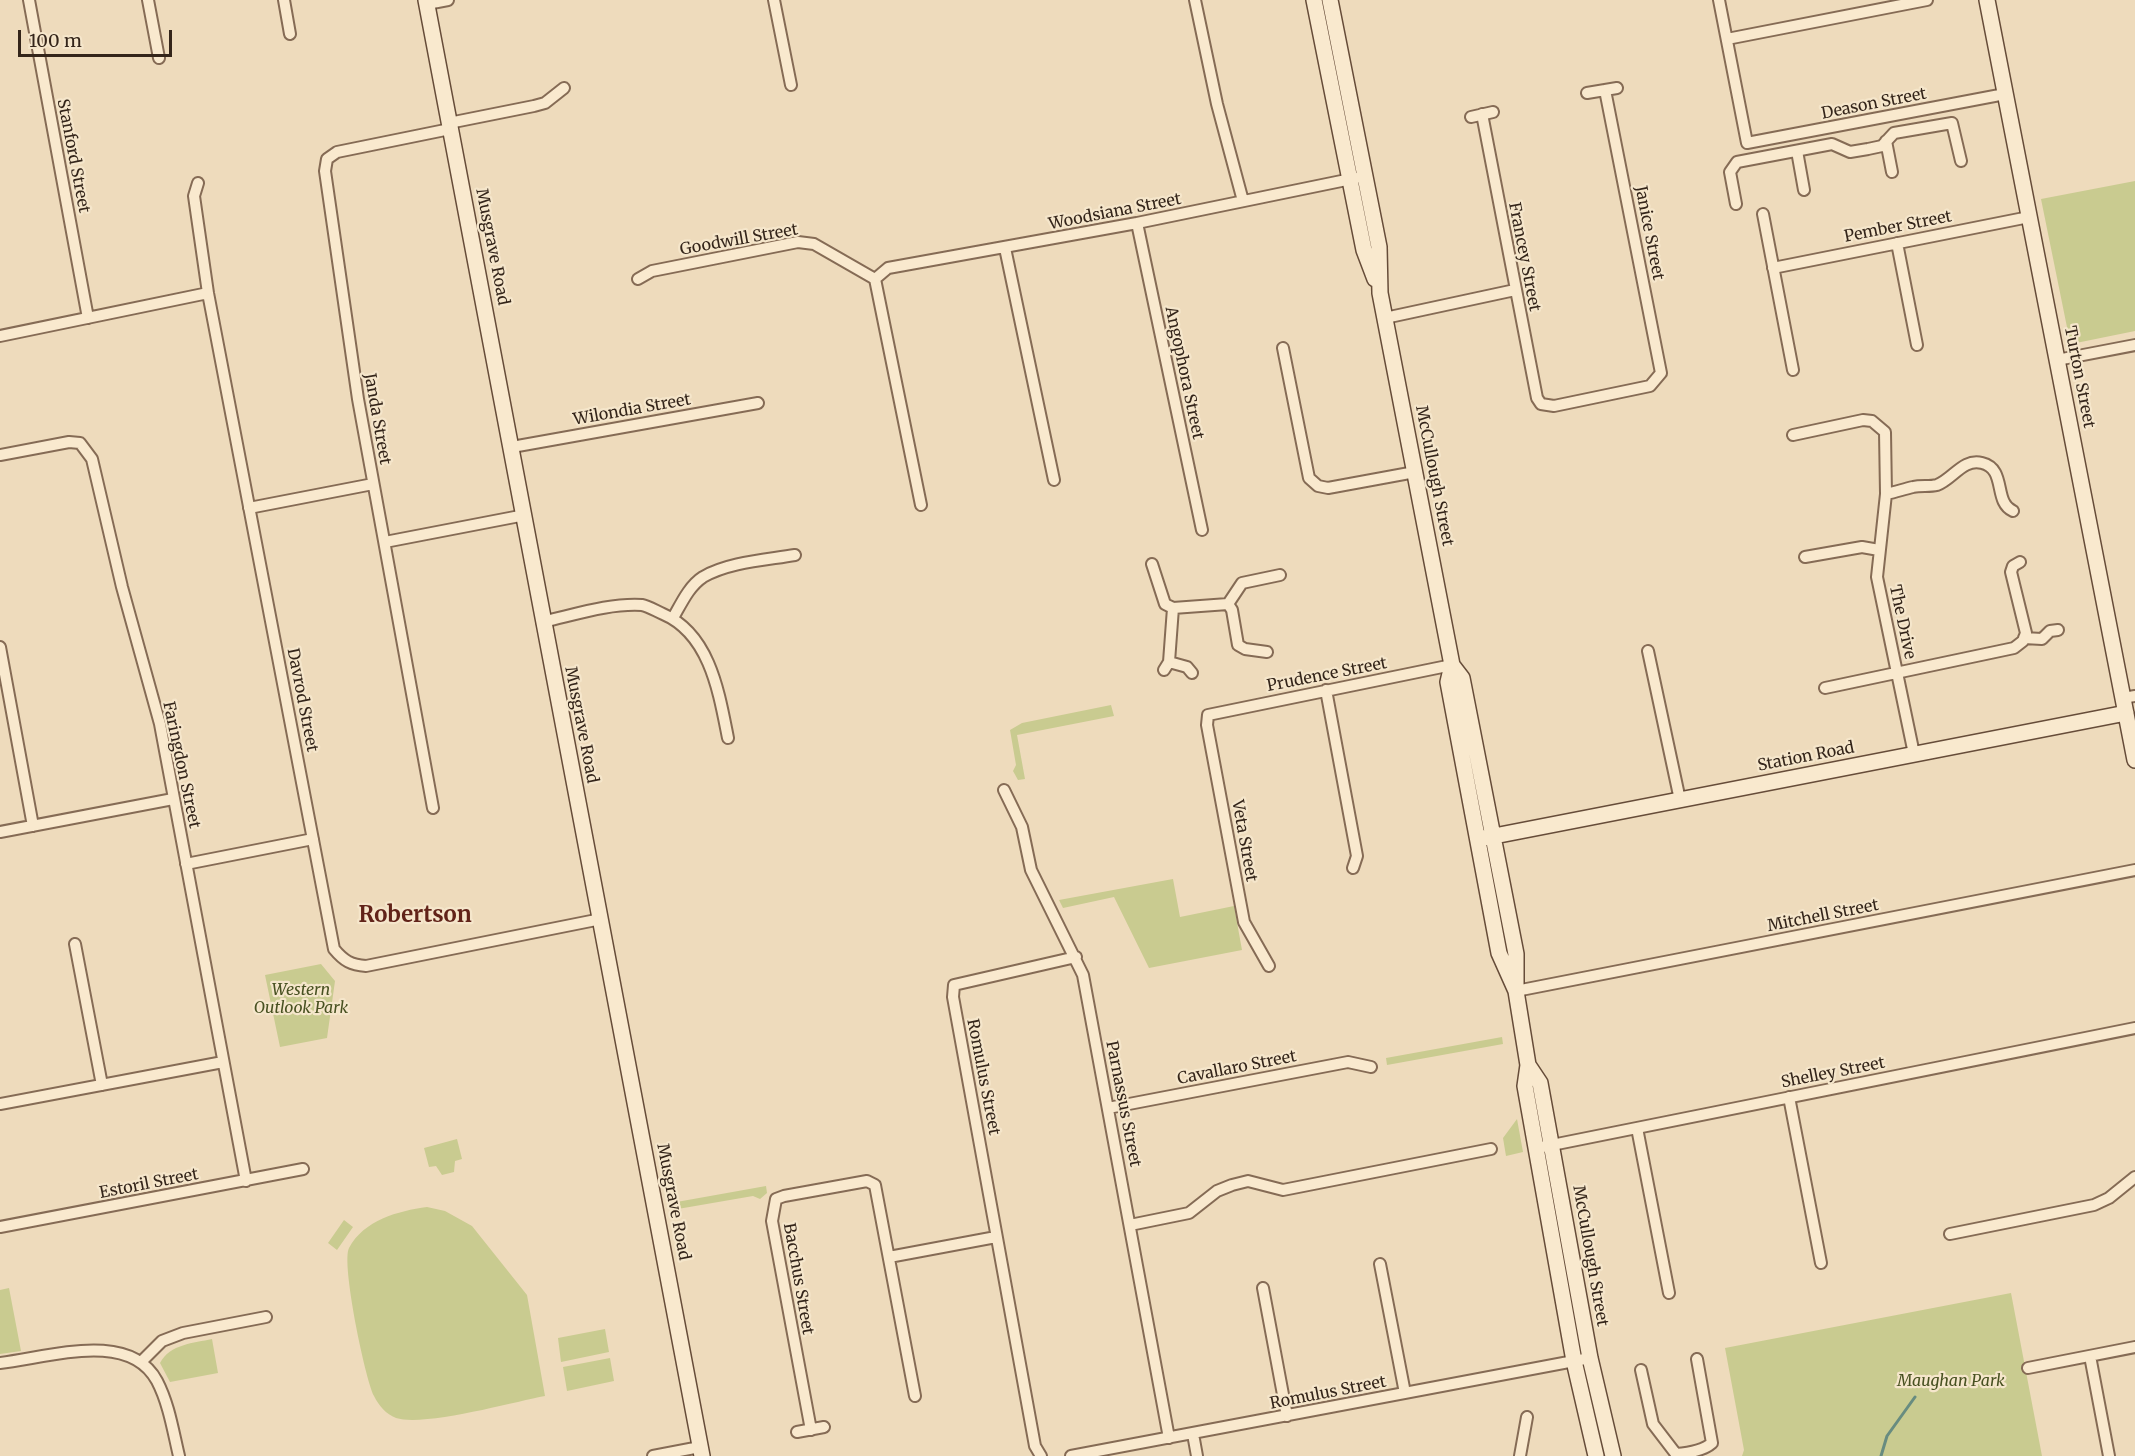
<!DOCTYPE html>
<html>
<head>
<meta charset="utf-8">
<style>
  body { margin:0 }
  #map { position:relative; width:2135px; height:1456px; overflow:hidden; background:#eedbbc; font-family:Merriweather,serif }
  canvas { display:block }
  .scale { position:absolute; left:18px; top:30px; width:154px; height:27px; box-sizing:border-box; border:3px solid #34251a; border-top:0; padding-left:8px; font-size:18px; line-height:21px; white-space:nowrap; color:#34251a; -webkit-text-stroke:4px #f5e6cb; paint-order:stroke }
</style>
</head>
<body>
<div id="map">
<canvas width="2135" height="1456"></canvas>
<div class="scale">100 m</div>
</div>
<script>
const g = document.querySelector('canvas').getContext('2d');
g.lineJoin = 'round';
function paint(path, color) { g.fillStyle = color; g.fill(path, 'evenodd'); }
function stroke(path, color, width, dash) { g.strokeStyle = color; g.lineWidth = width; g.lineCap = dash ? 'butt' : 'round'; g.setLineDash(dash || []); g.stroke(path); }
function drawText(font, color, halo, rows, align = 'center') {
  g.font = font + ' Merriweather,serif'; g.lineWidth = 4.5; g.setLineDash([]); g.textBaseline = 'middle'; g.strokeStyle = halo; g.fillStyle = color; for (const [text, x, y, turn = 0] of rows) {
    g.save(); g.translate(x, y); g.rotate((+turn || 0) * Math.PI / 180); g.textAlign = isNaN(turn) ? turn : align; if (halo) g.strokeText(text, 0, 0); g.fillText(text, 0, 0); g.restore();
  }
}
const green = new Path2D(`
  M2135 181V331L2076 343 2069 337 2041 199Z
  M1111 705 1114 716 1017 735 1025 779 1018 780 1013 771 1016 765 1010 730 1022 723Z
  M1173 879 1180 917 1234 906 1242 950 1149 968 1114 897 1063 908 1059 900Z
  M321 964 335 981 327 1038 280 1047 265 975Z
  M1502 1037 1503 1044 1387 1065 1386 1058Z
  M1517 1119 1523 1152 1506 1156 1503 1138Z
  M457 1139 462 1159 455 1161 454 1172 442 1175 436 1166 429 1167 424 1148Z
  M766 1186 767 1193 760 1199 753 1196 672 1210 671 1203Z
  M427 1207 445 1211 472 1226 527 1295 545 1396C513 1402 424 1427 396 1418 386 1414 379 1406 374 1396 365 1378 341 1263 349 1248 364 1220 398 1211 427 1207Z
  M344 1220 353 1227 337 1250 328 1243Z
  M9 1288 21 1351 0 1354V1290Z
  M2011 1293 2042 1456H1742L1744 1450 1725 1348Z
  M605 1329 609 1352 561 1362 558 1338Z
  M212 1339 218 1373 170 1382 160 1363C170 1344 194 1343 212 1339Z
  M610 1358 614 1381 567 1391 563 1367Z`);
const stream = new Path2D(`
  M1881 1456 1887 1436 1915 1397`);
const street = new Path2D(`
  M29 0 88 318
  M148 0 159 58
  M284 0 290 34
  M774 0 791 85
  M1195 0 1217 104 1243 201
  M1719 0 1747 143 2005 94
  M427 4 448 0
  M1727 39 1927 0
  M1587 93 1617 88
  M1482 114 1537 398 1541 404 1554 406 1650 386 1661 373 1605 90
  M1471 117 1493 112
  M449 123 534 106 545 103 564 88
  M1886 141 1892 172
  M1797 151 1804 190
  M198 183 194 196 208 293 334 949C344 961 351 965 366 966L601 919
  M1736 204 1730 172 1737 162 1832 144 1850 152 1868 149 1882 146 1894 133 1952 123 1961 161
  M1763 214 1793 370
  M1137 223 1202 530
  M1897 243 1917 345
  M1005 248 1054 480
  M1773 268 2029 217
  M638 279 652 271 798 242 814 244 875 279
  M875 279 888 268 1137 223 1356 178
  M875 279 921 505
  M1385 318 1515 290
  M0 336 208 293
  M1283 348 1309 478 1318 486 1328 488 1415 472
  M2057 360 2135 345
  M1793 435 1863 420 1872 421 1885 432 1886 494 1877 577 1914 754
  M512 447 758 403
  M0 455 69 442 80 443 92 459 122 587 160 724 246 1181
  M1886 494C1896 492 1904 489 1913 487 1921 485 1929 487 1937 485 1953 479 1963 458 1982 463 2007 469 1993 502 2013 511
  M249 508 373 484
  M385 542 525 515
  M1805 557 1862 547 1879 550
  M1152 564 1165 604 1173 608 1228 604 1242 583 1280 575
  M1228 604 1232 610 1238 645 1245 649 1267 652
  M673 618C681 604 689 586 703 577 729 562 766 560 795 555
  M542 622C574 615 609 603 642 605 648 606 656 611 663 614 710 634 719 693 728 738
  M2024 638 2042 639 2050 631 2058 630
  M0 647 33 826
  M1648 651 1680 800
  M1169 662 1187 667 1192 673
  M1164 670 1169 662 1173 608
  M1825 688 2014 648 2023 641 2026 633 2011 572 2013 566 2020 562
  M1326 690 1357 856 1353 868
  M2123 698 2135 696
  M1004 790 1022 827 1031 870 1083 975 1169 1438
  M433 808 358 399 325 171 327 159 337 152 450 129
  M0 832 173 799
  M186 864 313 839
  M75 944 102 1085
  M1269 966 1244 922 1207 725 1208 715 1452 665
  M1516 991 2135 870
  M1789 1097 1821 1263
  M0 1104 223 1062
  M1108 1108 1348 1062 1371 1067
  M1637 1128 1669 1293
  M1537 1148 2135 1028
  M1130 1225 1189 1213 1217 1191 1232 1185 1248 1181 1283 1190 1491 1149
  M0 1227 303 1169
  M1950 1234 2094 1205 2109 1198 2135 1177
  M889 1257 996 1237
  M1380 1264 1405 1393
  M1263 1288 1287 1416
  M2090 1356 2109 1456
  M142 1361 162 1341 183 1333 266 1317
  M0 1363C47 1358 129 1329 157 1381 169 1404 173 1431 179 1456
  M2028 1368 2135 1347
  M1641 1370 1653 1424 1676 1454C1688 1453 1703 1451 1712 1443L1697 1359
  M811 1430 772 1221 776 1199 784 1196 867 1181 875 1185 915 1396
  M797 1432 824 1427
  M1193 1434 1197 1456
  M653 1456 700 1447
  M1041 1456 1035 1446 953 997 954 985 1076 957
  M1071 1456 1590 1358
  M1520 1456 1527 1417`);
const secondary = new Path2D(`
  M426 0 702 1456
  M1314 0 1364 250 1375 279
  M1330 0 1379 247 1380 293 1452 665 1448 682 1499 953 1516 991
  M1987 0 2135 760
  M1452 665 1462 678 1516 954V991L1528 1065 1525 1086 1574 1361 1596 1456
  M1484 838 2126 713
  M1528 1065 1540 1083 1590 1358 1613 1456`);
const streetNames = [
  ["Deason Street",1874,104,-11],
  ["Stanford Street",73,156,79],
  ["Woodsiana Street",1115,212,-11],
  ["Pember Street",1898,227,-11],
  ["Janice Street",1649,233,79],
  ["Goodwill Street",739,240,-10],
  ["Musgrave Road",492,247,79],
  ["Francey Street",1524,257,79],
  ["Angophora Street",1184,373,78],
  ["Turton Street",2079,377,79],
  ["Wilondia Street",632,410,-10],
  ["Janda Street",377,419,80],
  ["McCullough Street",1434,476,79],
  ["The Drive",1902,622,78],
  ["Prudence Street",1327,675,-11],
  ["Davrod Street",302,700,79],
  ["Musgrave Road",581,725,79],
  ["Station Road",1806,757,-11],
  ["Faringdon Street",181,765,78],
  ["Veta Street",1244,841,80],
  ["Mitchell Street",1823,916,-11],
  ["Cavallaro Street",1237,1068,-11],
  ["Shelley Street",1833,1073,-11],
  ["Romulus Street",983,1077,79],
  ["Parnassus Street",1123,1104,79],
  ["Estoril Street",149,1184,-11],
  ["Musgrave Road",673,1202,79],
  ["McCullough Street",1590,1256,80],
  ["Bacchus Street",798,1279,80],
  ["Romulus Street",1328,1393,-11]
];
const parkNames = [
  ["Western",301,990],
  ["Outlook Park",301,1008],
  ["Maughan Park",1951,1381]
];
const districtNames = [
  ["Robertson",415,916]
];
paint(green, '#c9cb90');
stroke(stream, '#688c80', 3);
stroke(street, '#856b55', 14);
stroke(secondary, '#664c39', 18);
stroke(street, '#f9e9ce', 10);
stroke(secondary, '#f9e9ce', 15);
drawText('16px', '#34251a', '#f5e6cb', streetNames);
drawText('italic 16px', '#485121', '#f5e6cb', parkNames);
drawText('bold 22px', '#612319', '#f5e6cb', districtNames);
</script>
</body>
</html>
